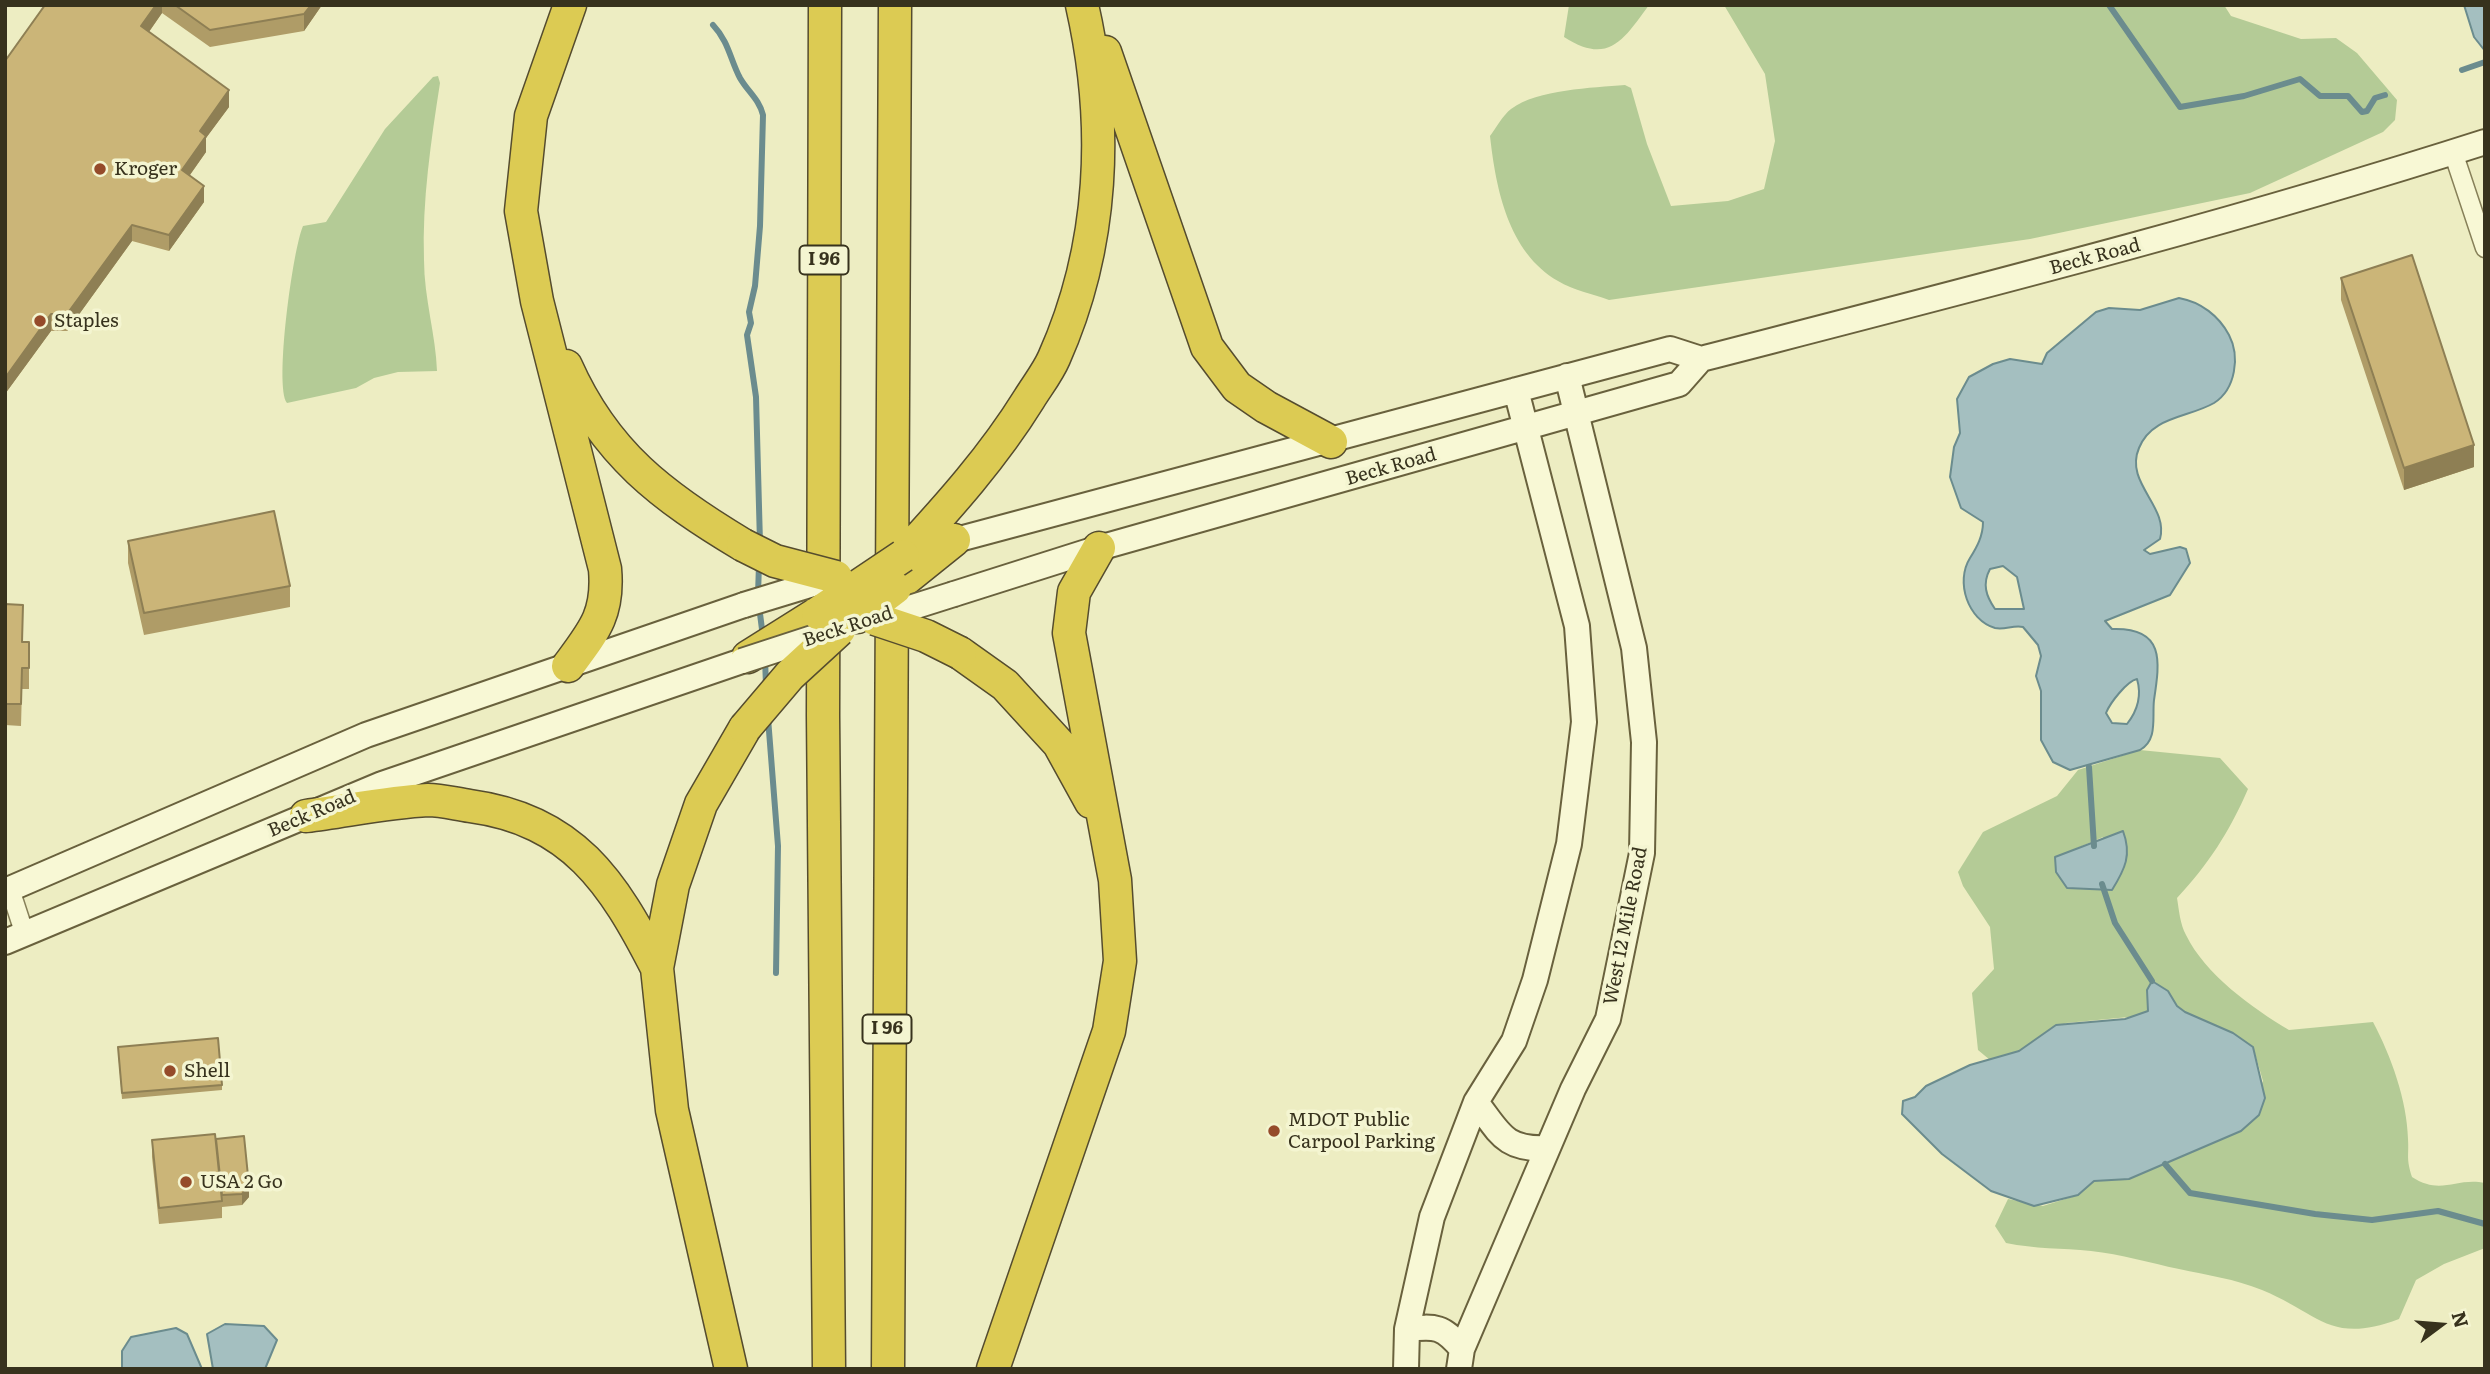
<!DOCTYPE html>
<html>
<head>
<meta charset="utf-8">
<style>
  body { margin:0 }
  #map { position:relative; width:2490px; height:1374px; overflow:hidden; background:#ededc2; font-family:Literata,serif }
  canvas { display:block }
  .frame { position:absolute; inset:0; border:7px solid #37321d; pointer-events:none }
  .north { position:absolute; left:2406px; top:1290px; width:70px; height:70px; -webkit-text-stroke:5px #f4f5d1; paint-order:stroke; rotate:74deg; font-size:19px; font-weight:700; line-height:28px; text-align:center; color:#37321d }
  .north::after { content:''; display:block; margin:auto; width:24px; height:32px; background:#37321d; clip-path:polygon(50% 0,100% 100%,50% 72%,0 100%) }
</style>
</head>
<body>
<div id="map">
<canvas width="2490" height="1374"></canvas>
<div class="frame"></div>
<div class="north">N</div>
</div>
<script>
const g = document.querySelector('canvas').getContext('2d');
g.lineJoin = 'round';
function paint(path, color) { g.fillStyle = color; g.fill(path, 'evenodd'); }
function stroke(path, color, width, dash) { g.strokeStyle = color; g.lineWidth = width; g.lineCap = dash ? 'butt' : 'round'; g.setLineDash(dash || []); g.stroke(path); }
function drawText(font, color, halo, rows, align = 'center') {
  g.font = font + ' Literata,serif'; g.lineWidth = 7; g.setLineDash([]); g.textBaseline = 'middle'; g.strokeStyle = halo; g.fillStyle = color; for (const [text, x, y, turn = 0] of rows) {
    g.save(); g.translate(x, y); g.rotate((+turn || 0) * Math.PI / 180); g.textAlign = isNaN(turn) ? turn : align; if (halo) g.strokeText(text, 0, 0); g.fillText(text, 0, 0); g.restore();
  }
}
const green = new Path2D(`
  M1569 5H1649C1624 39 1609 66 1564 37Z
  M1724 5H2224L2231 16 2301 39 2336 38 2357 53 2397 100 2395 120 2383 132 2250 193 2030 239 1609 300C1593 294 1573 290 1558 281 1508 252 1496 189 1490 136 1496 128 1503 115 1511 109 1538 89 1592 88 1625 85L1631 88 1647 144 1671 206 1728 201 1764 189 1775 141 1765 74Z
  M438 76 440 83C431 141 422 201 424 260 424 298 436 336 437 371L398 372 374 378 356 388 287 403C274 386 293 248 303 226L326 222 385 129 433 77Z
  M2140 750 2220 758 2248 789C2230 831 2208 865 2177 898 2179 910 2180 924 2186 935 2205 974 2252 1008 2289 1030L2373 1022C2391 1056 2407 1100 2408 1139 2409 1157 2406 1158 2412 1177 2441 1196 2456 1177 2485 1183V1248L2444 1264 2416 1280 2399 1319C2330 1345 2320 1314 2262 1290 2235 1279 2207 1275 2179 1269 2150 1263 2121 1254 2091 1251 2062 1248 2035 1249 2006 1243L1995 1226 2008 1199 2043 1206 2078 1195 2094 1181 2129 1179 2241 1131 2263 1081 2253 1047 2185 1012 2177 1006 2168 991 2147 990 2149 1011 2139 1016 2066 1023 2019 1051 1990 1060 1978 1050 1972 993 1994 969 1990 927 1963 886 1958 872 1983 832 2057 796 2078 770ZM2103 837 2089 889 2067 888 2056 857Z`);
const water = new Path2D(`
  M2464 5H2485V51L2474 37Z
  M2179 298C2201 302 2219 316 2229 335 2240 356 2236 389 2214 403 2188 418 2152 416 2139 448 2124 483 2169 506 2160 539L2144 550 2150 554 2180 547 2186 549 2190 563 2170 595 2105 621 2112 629C2165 627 2160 661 2154 700 2152 718 2158 740 2140 750L2070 770 2053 762 2041 740V691L2036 676 2041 656 2038 645 2023 627C2013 625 2005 630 1995 628 1968 620 1955 582 1970 558 1977 547 1983 536 1983 522L1961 508 1950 477 1954 447 1960 433 1957 399 1969 377 1993 364 2010 359 2042 364 2047 353 2096 312 2109 308 2140 310ZM2003 566 2017 577 2024 609H1995C1986 596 1982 584 1990 569ZM2137 679C2142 696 2138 710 2127 724L2112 723 2106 713C2110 703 2127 681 2137 679Z
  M2123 831C2132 855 2125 869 2112 890L2067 888 2056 872 2055 857Z
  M2152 981 2168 991 2177 1006 2185 1012 2233 1033 2253 1047 2265 1098 2259 1115 2241 1131 2129 1179 2094 1181 2078 1195 2034 1206 1991 1191 1942 1154 1902 1114 1903 1101 1915 1097 1926 1086 1970 1065 2019 1051 2056 1025 2125 1019 2148 1011 2147 990Z
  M225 1324 264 1326 277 1340 265 1369H213L207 1334Z
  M176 1328 187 1334 202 1369H122V1351L131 1337Z`);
const stream = new Path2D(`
  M2109 5 2180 107 2244 96 2300 79 2320 96H2348L2362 112 2367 111 2375 98 2385 95
  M713 25C729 42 730 59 740 78 748 92 759 99 763 115L760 226 755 286 749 312 751 323 747 335 756 397 760 543
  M2462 70 2485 62
  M758 595 759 564
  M759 606 763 637
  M765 658 766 686
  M768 718 778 846 776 973
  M2089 767 2094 846
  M2102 884 2115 923 2152 981
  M2165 1164 2190 1193 2315 1214 2372 1220 2438 1211 2485 1224`);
const street = new Path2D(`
  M2453 152 2485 248
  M10 889 25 935`);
const secondary = new Path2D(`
  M937 545 1670 349 1701 359C1964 291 2226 225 2485 142
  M954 594 1099 548 1679 384 1701 359
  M5 891 366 735 744 605
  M5 942 382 784 742 661
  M1476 1102C1500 1133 1504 1150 1547 1148
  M1407 1329C1436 1326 1443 1326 1462 1349
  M1406 1369 1407 1329 1432 1217 1476 1102 1514 1041 1535 980 1569 844 1584 722 1577 626 1516 390
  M1459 1369 1462 1349 1573 1089 1608 1019 1642 853 1644 742 1634 648 1567 376`);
const highway = new Path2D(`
  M825 5 823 715 829 1369
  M1105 52 1207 347 1237 387 1266 407 1331 442
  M566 366C605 454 663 497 743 545
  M903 556C949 506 993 457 1029 399 1037 386 1048 372 1054 358 1104 246 1109 124 1082 5
  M898 585 954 540
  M960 653 1005 685 1059 744 1091 802
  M748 657 818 613
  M568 666C594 631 609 614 605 569L537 301 521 211 531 116 570 5
  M306 816C346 811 388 802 428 800 441 800 456 804 470 806 573 820 613 882 657 968
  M731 1369 672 1110 657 968 673 885 701 804 745 728
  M888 1369 895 5
  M993 1369 1109 1031 1120 961 1115 880 1069 633 1074 592 1099 548`);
const secondaryBridge = new Path2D(`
  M744 605 839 576
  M875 619 954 594
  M742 661 834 631`);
const highwayBridge = new Path2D(`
  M743 545 775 561 836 577
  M818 613 903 556
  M847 616 857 617 895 588
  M875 619 926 636 960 653
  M745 728 790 675 839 630`);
const wall = new Path2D(`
  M45 5H322L304 31 210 47 162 13 149 32 229 107 206 138V152L190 175 204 202 169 251 132 241 67 331H51L5 394V61Z
  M2341 278 2474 467 2404 490 2341 300Z
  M128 541 290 586V607L144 635 128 563Z
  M5 604 22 642H29V689H22L21 726 5 725Z
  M118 1052 222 1085V1090L122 1099Z
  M216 1139 249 1197 242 1205 222 1207V1218L159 1224 152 1157V1140Z`);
const shadedWall = new Path2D(`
  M156 5H162V13L141 43V26Z
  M311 5H322L304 31V14Z
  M229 90V107L206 138V152L182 186V170L200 131Z
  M204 186V202L169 251V235Z
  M132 225V241L67 331V314Z
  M51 314V331L5 394V378Z
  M2474 445V467L2404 490V468Z
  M249 1186V1197L242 1205V1194Z`);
const building = new Path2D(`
  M45 5H156L141 26 229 90 200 131 206 136 182 170 204 186 169 235 132 225 67 314H51L5 378V61Z
  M175 5H311L304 14 210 30Z
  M2412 255 2474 445 2404 468 2341 278Z
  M274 511 290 586 144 613 128 541Z
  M5 604 23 605 22 642H29V668H22L21 704H5Z
  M218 1038 222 1085 122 1093 118 1047Z
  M215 1134 222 1201 159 1208 152 1140Z
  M244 1136 249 1186 242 1194 222 1195 216 1139Z`);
const markers = [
  [100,169,7,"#954b2a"],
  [40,321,7,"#954b2a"],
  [170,1071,7,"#954b2a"],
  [1274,1131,7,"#954b2a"],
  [186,1182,7,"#954b2a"]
];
const shields = [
  [824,260,49],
  [887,1029,49]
];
const shieldNames = [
  ["I 96",824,260],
  ["I 96",887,1029]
];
const poiNames = [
  ["Kroger",114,169],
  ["Staples",54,321],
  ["Shell",184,1071],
  ["MDOT Public",1288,1120],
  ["Carpool Parking",1288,1142],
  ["USA 2 Go",200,1182]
];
const streetNames = [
  ["Beck Road",2095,257,-15],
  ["Beck Road",1391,467,-16],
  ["Beck Road",848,627,-18],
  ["Beck Road",312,814,-23],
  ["West 12 Mile Road",1626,926,-79]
];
paint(green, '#b4cb96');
paint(water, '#a4bfc0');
stroke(water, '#6b8c8e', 2);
stroke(stream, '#6b8c8e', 6);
stroke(street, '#878059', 21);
stroke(secondary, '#69613d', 28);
stroke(highway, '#554c2e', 35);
stroke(street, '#f8f8d5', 18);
stroke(secondary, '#f8f8d5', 24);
stroke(highway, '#dccb53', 32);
stroke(secondaryBridge, '#69613d', 28, []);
stroke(highwayBridge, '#554c2e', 35, []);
stroke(secondaryBridge, '#f8f8d5', 24);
stroke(highwayBridge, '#dccb53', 32);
paint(wall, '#af9c67');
paint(shadedWall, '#8e7f54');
paint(building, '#cbb578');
stroke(building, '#8e7f54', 2);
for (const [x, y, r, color] of markers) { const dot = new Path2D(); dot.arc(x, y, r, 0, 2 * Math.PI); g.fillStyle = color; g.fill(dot); stroke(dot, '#f4f5d1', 2.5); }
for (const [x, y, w] of shields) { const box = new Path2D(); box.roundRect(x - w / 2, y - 14.5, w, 29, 5); g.fillStyle = '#f4f5d1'; g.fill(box); stroke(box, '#37321d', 2); }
drawText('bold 18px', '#37321d', null, shieldNames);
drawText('19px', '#37321d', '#f4f5d1', poiNames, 'left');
drawText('19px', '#37321d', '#f4f5d1', streetNames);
</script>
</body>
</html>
